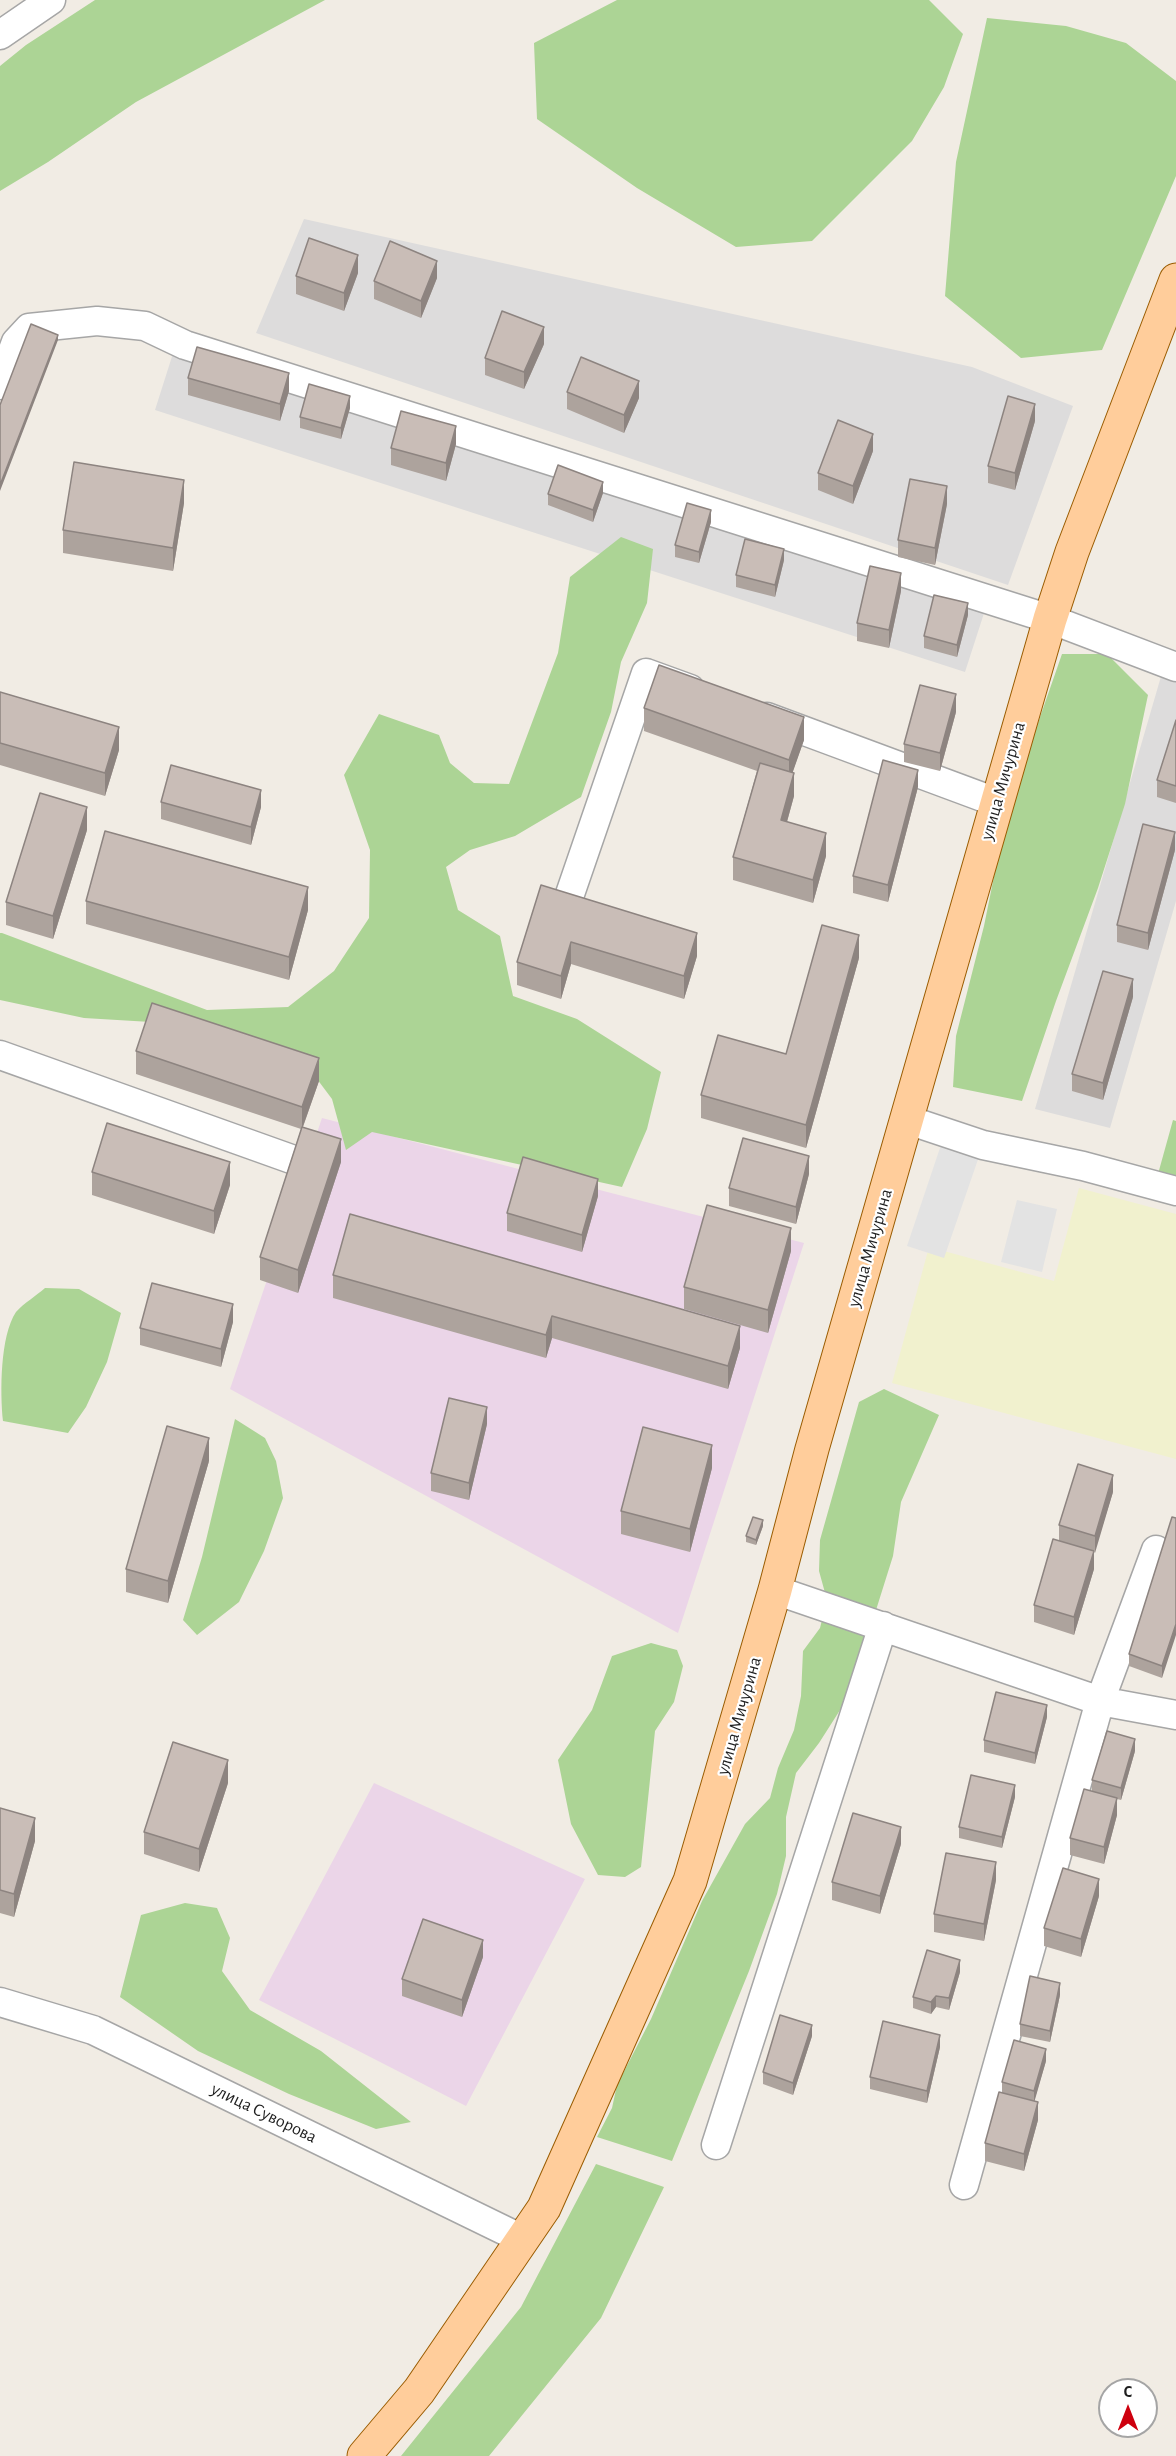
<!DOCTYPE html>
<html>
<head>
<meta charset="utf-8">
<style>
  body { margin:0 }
  #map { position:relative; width:1176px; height:2456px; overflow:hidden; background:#f1ece4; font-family:"Alegreya Sans",sans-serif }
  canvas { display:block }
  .north { position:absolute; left:1098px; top:2378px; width:60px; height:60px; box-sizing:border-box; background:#fff; border:2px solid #a5a5a5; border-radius:50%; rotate:0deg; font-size:16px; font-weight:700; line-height:24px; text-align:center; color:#1f1f1f }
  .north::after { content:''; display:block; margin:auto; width:21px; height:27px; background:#ce000e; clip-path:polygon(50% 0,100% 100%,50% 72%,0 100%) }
</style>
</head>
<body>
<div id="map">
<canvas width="1176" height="2456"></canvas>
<div class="north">С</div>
</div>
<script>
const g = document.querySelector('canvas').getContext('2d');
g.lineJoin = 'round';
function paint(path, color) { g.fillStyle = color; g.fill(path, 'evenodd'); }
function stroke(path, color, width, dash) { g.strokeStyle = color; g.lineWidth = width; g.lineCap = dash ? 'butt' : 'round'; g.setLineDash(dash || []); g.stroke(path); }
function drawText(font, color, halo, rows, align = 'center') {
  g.font = font + ' "Alegreya Sans",sans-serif'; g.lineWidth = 4.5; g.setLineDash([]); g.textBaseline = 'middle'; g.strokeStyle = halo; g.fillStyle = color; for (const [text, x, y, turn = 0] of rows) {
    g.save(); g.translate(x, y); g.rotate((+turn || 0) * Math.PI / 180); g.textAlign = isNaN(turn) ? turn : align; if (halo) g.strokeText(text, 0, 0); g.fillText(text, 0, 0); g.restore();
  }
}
const residential = new Path2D(`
  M304 219 972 367 1073 406 1008 585 256 333Z
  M175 347 986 607 965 672 155 410Z
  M1162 673 1176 679V901L1110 1128 1035 1109Z`);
const industrial = new Path2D(`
  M322 1118 804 1243 678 1633 230 1389Z
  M374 1783 585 1879 466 2106 259 2000Z`);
const farmland = new Path2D(`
  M1079 1188 1176 1214V1459L892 1383 929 1247 1054 1281Z`);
const forest = new Path2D(`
  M95 0H325L136 102 48 162 0 191V66L26 45Z
  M617 0H929L963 34 944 87 912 141 812 241 736 247 637 188 537 119 534 43Z
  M987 18 1066 26 1126 43 1176 81V176L1102 350 1021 358 945 296 956 162Z
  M621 537 653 549 647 603 621 662 611 712 581 797 515 836 470 850 446 867 458 910 500 936 513 996 577 1019 661 1072 647 1129 622 1187 372 1132 346 1150 332 1099 308 1067 184 1024 84 1018 0 1000V933H2L207 1010 288 1007 334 971 369 918 370 850 344 775 379 714 439 735 450 763 474 783 509 784 558 653 570 577Z
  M1062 654H1107L1148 695 1125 804 1098 888 1056 1001 1022 1101 953 1087 956 1036 984 926 1007 812Z
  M1173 1120 1176 1121V1178L1158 1174Z
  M45 1288 79 1289 121 1313 107 1362 86 1407 68 1433 3 1421C0 1392 0 1336 16 1312 24 1303 36 1296 45 1288Z
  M884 1389 939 1415 901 1502 893 1556 849 1696 819 1743 796 1773 786 1817V1856L777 1894 749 1971 672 2161 597 2137 612 2108 617 2085 651 2019 702 1901 745 1824 770 1798 778 1768 794 1730 801 1696 803 1651 820 1628 827 1600 819 1571 820 1540 859 1402Z
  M235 1419 265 1438 276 1461 283 1498 264 1551 239 1602 197 1635 183 1620 202 1557Z
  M651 1643 677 1650 683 1666 674 1702 655 1731 641 1867 625 1877 598 1875 571 1824 558 1760 592 1710 612 1656Z
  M185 1903 217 1908 230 1938 222 1971 250 2010 321 2051 411 2122 376 2129 289 2094 198 2051 120 1997 141 1915Z
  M596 2164 664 2187 601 2318 489 2456H401L521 2307Z`);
const parking = new Path2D(`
  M945 1133 983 1145 944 1258 907 1246Z
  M1017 1200 1057 1209 1042 1272 1001 1262Z`);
const minor = new Path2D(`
  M0 35 51 0
  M0 385 16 342 29 328 97 321 145 326 185 345 1050 619 1176 667
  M767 717 996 802
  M570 894 646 673 690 689
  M0 1055 294 1160
  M908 1120 983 1145 1083 1166 1176 1191
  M775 1590 1100 1701 1176 1715
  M0 2002 93 2030 522 2239
  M716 2145 883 1626
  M964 2185 1100 1701 1156 1550`);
const major = new Path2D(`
  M364 2456 419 2391 544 2208 690 1881 775 1590 812 1449 1050 619 1072 552 1176 280`);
const wall = new Path2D(`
  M358 273 344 311 296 294V276Z
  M437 278 421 318 374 299V281Z
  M544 344 524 389 485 375V358Z
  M188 378 289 391 280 421 188 395Z
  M567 392 639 398 624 433 567 409Z
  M350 408 341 439 300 428V417Z
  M1035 421 1015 490 988 483V466Z
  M456 444 446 481 391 465V448Z
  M873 451 853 504 818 490V473Z
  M603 493 593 522 548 505V494Z
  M184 503 173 571 63 553V530Z
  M947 504 935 565 898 557V540Z
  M711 522 699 563 675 557V545Z
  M784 560 775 597 736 587V575Z
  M901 591 889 648 857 641V623Z
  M968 615 957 657 924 648V636Z
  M0 692 119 750 105 796 0 765Z
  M644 708 804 740 792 773 794 796 787 822 826 856 813 903 733 880V857L757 771 644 731Z
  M956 712 940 771 904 762V744Z
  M1176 720V803L1157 797V780Z
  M918 787 888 902 853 893V876Z
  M161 802 261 807 251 845 161 819Z
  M87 830 53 939 6 925V902Z
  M1175 850 1148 950 1117 942V925Z
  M541 885 697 956 684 999 571 964 561 999 517 985V962Z
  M86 901 308 910 289 980 86 924Z
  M859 958 806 1148 701 1118V1095L786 1054Z
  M1133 997 1103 1100 1072 1091V1074Z
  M136 1051 319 1081 303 1127 341 1162 298 1293 260 1280V1257L301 1129 136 1074Z
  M92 1172 230 1185 214 1234 92 1195Z
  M809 1174 796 1224 729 1206V1188Z
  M598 1196 582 1252 507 1231V1213Z
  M791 1251 768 1333 684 1309V1287Z
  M333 1275 740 1348 728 1389 552 1338 546 1358 333 1298Z
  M233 1322 221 1367 140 1345V1328Z
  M487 1424 469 1500 431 1491V1473Z
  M209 1461 168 1603 126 1592V1569Z
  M712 1468 690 1552 621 1534V1511Z
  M1113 1492 1094 1553V1569L1074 1635 1034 1622V1605L1059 1541V1525Z
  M1172 1517 1162 1678 1129 1666V1654Z
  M763 1526 756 1545 746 1542V1536Z
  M1047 1717 1035 1764 984 1752V1740Z
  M1135 1751 1121 1800 1117 1799V1815L1104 1864 1070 1855V1838L1092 1791V1780Z
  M228 1783 199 1872 144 1854V1832Z
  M1015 1797 1002 1848 959 1838V1827Z
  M0 1808 35 1841 14 1917 0 1913Z
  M901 1844 880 1914 832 1900V1882Z
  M996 1880 984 1941 934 1932V1914Z
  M1099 1896 1081 1957 1044 1946V1928Z
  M483 1957 462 2017 402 1996V1979Z
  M960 1972 949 2010 936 2007 931 2014 913 2008V1997Z
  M1060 1995 1050 2042 1020 2036V2024Z
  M812 2036 793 2095 763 2084V2072Z
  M940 2047 927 2103 870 2089V2077Z
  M1046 2061 1034 2101 1038 2120 1024 2171 985 2161V2143L1002 2093V2082Z`);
const shadedWall = new Path2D(`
  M358 255V273L344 311V293Z
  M437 261V278L421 318V301Z
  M544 327V344L524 389V372Z
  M58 335V340L0 491V485Z
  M289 373V391L280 421V404Z
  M639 381V398L624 433V415Z
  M350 396V408L341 439V428Z
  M1035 404V421L1015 490V473Z
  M456 426V444L446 481V463Z
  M873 434V451L853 504V486Z
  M184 480V503L173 571V548Z
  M603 482V493L593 522V510Z
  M947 486V504L935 565V548Z
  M711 510V522L699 563V552Z
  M784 549V560L775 597V585Z
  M901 573V591L889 648V630Z
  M968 603V615L957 657V645Z
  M956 694V712L940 771V753Z
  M804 717V740L789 783V760Z
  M119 727V750L105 796V773Z
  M918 770V787L888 902V885Z
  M794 773V796L781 843V820Z
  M261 790V807L251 845V827Z
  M87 807V830L53 939V916Z
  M1175 832V850L1148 950V933Z
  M826 833V856L813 903V880Z
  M308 887V910L289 980V957Z
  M697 933V956L684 999V976Z
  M859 935V958L806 1148V1125Z
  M571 942V964L561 999V976Z
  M1133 979V997L1103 1100V1083Z
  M319 1058V1081L302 1129V1107Z
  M341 1139V1162L298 1293V1270Z
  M809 1156V1174L796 1224V1207Z
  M230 1162V1185L214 1234V1211Z
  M598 1179V1196L582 1252V1235Z
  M791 1228V1251L768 1333V1310Z
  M233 1304V1322L221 1367V1349Z
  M552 1316V1338L546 1358V1335Z
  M740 1326V1348L728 1389V1366Z
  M487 1407V1424L469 1500V1483Z
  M209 1438V1461L168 1603V1581Z
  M712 1445V1468L690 1552V1529Z
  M1113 1475V1492L1095 1553V1536Z
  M763 1520V1526L756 1545V1540Z
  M1094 1551V1569L1074 1635V1617Z
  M1176 1624V1635L1162 1678V1666Z
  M1047 1705V1717L1035 1764V1753Z
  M1135 1739V1751L1121 1800V1788Z
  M228 1760V1783L199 1872V1849Z
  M1015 1785V1797L1002 1848V1837Z
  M1117 1798V1815L1104 1864V1847Z
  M35 1818V1841L14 1917V1894Z
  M901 1827V1844L880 1914V1896Z
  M996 1862V1880L984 1941V1924Z
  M1099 1879V1896L1081 1957V1939Z
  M483 1940V1957L462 2017V2000Z
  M960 1960V1972L949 2010V1998Z
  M1060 1983V1995L1050 2042V2031Z
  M936 1996V2007L931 2014V2002Z
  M812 2025V2036L793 2095V2083Z
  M940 2035V2047L927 2103V2091Z
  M1046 2049V2061L1034 2103V2091Z
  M1038 2102V2120L1024 2171V2154Z`);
const building = new Path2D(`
  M309 238 358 255 344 293 296 276Z
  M390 241 437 261 421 301 374 281Z
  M502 311 544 327 524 372 485 358Z
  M31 324 58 335 0 485V405Z
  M197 347 289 373 280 404 188 378Z
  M581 357 639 381 624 415 567 392Z
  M309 384 350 396 341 428 300 417Z
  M1008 396 1035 404 1015 473 988 466Z
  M401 411 456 426 446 463 391 448Z
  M838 420 873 434 853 486 818 473Z
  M74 462 184 480 173 548 63 530Z
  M558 465 603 482 593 510 548 494Z
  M910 479 947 486 935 548 898 540Z
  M687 503 711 510 699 552 675 545Z
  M745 539 784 549 775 585 736 575Z
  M870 566 901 573 889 630 857 623Z
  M934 595 968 603 957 645 924 636Z
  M659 665 804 717 789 760 644 708Z
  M920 685 956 694 940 753 904 744Z
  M0 692 119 727 105 773 0 743Z
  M1176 720V786L1157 780Z
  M883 760 918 770 888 885 853 876Z
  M760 763 794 773 781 820 826 833 813 880 733 857Z
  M171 765 261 790 251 827 161 802Z
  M40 793 87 807 53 916 6 902Z
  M1143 824 1175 832 1148 933 1117 925Z
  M105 831 308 887 289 957 86 901Z
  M541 885 697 933 684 976 571 942 561 976 517 962Z
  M822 925 859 935 806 1125 701 1095 718 1035 786 1054Z
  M1103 971 1133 979 1103 1083 1072 1074Z
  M152 1003 319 1058 302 1107 136 1051Z
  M107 1123 230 1162 214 1211 92 1172Z
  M302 1127 341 1139 298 1270 260 1257Z
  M743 1138 809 1156 796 1207 729 1188Z
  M523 1157 598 1179 582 1235 507 1213Z
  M707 1205 791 1228 768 1310 684 1287Z
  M350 1214 740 1326 728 1366 552 1316 546 1335 333 1275Z
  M152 1283 233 1304 221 1349 140 1328Z
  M449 1398 487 1407 469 1483 431 1473Z
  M167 1426 209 1438 168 1581 126 1569Z
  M643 1427 712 1445 690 1529 621 1511Z
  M1078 1464 1113 1475 1095 1536 1059 1525Z
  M753 1517 763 1520 756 1540 746 1536Z
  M1172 1517 1176 1518V1624L1162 1666 1129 1654Z
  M1053 1539 1094 1551 1074 1617 1034 1605Z
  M996 1692 1047 1705 1035 1753 984 1740Z
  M1107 1731 1135 1739 1121 1788 1092 1780Z
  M173 1742 228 1760 199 1849 144 1832Z
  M971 1775 1015 1785 1002 1837 959 1827Z
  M1084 1789 1117 1798 1104 1847 1070 1838Z
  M0 1808 35 1818 14 1894 0 1890Z
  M853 1813 901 1827 880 1896 832 1882Z
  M946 1853 996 1862 984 1924 934 1914Z
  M1063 1868 1099 1879 1081 1939 1044 1928Z
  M423 1919 483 1940 462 2000 402 1979Z
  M927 1950 960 1960 949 1998 936 1996 931 2002 913 1997Z
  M1030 1976 1060 1983 1050 2031 1020 2024Z
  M780 2015 812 2025 793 2083 763 2072Z
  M883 2021 940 2035 927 2091 870 2077Z
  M1014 2040 1046 2049 1034 2091 1002 2082Z
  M999 2092 1038 2102 1024 2154 985 2143Z`);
const streetNames = [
  ["улица Мичурина",1003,781,-74],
  ["улица Мичурина",870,1248,-74],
  ["улица Мичурина",739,1716,-74],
  ["улица Суворова",264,2113,26]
];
paint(residential, '#dddcdc');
paint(industrial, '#ebd5e8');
paint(farmland, '#f1f1ce');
paint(forest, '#acd495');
paint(parking, '#e3e3e3');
stroke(minor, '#a6a6a6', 31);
stroke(major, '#9a5c00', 35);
stroke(minor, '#fff', 28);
stroke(major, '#ffcd9b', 33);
paint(wall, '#ada39d');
paint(shadedWall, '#8d8480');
paint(building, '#c9bdb7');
stroke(building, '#8d8480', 1.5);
drawText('18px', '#1f1f1f', '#fff', streetNames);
</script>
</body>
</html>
